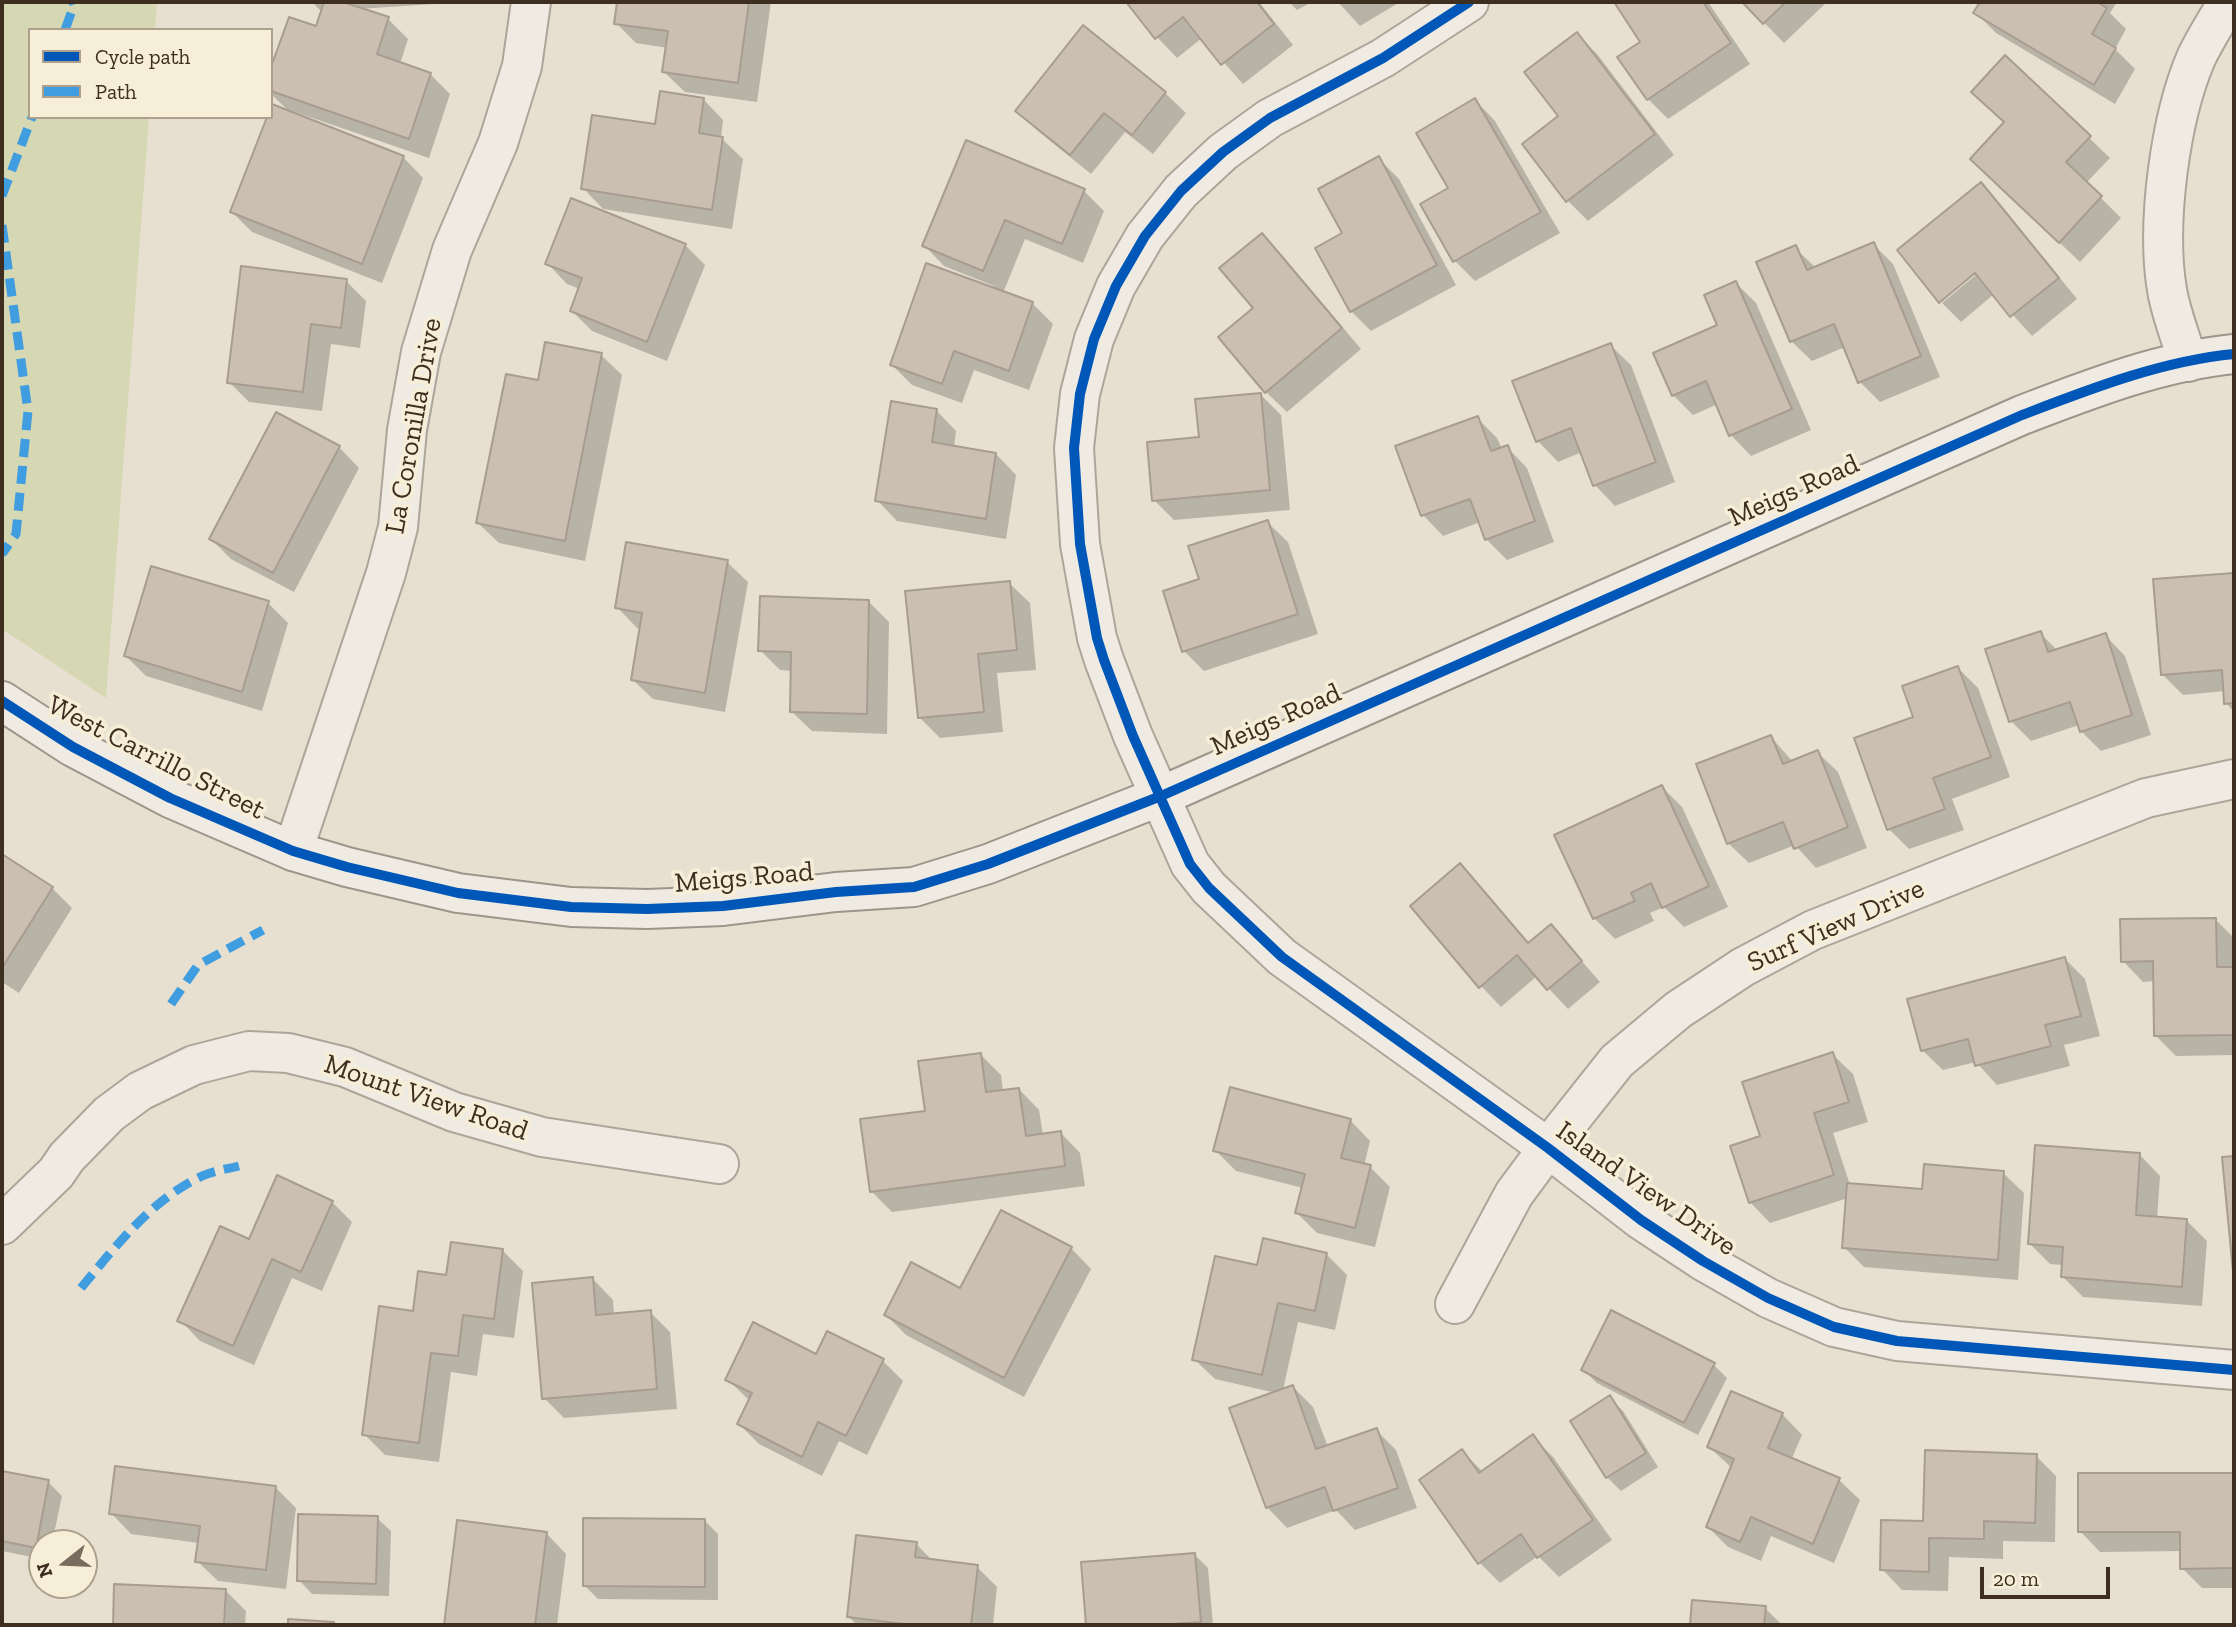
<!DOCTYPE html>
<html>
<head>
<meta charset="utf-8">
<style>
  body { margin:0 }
  #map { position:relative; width:2236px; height:1627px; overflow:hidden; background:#e7e0d1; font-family:"Zilla Slab",serif }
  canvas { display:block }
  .frame { position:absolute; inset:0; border:4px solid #3d2e20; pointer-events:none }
  .legend { position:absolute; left:28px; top:28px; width:245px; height:91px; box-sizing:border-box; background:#f7eed8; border:2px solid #ada18e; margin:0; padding:9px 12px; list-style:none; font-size:21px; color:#3d2e20 }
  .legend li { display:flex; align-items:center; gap:14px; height:35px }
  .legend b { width:35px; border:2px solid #ada18e }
  .north { position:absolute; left:28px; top:1529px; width:70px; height:70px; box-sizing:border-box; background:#f7eed8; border:2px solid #ada18e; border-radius:50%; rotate:252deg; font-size:19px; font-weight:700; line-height:28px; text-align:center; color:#3d2e20 }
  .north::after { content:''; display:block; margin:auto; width:24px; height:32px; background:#786c5e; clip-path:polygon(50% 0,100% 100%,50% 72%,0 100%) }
  .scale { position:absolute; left:1980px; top:1567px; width:130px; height:32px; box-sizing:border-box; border:4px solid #3d2e20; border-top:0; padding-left:9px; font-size:21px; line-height:24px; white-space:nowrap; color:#3d2e20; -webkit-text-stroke:5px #f7eed8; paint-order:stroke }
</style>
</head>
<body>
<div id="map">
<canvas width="2236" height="1627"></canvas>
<div class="frame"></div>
<ul class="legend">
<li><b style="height:9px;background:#0057b8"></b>Cycle path</li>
<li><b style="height:9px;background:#3f9de0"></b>Path</li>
</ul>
<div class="north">N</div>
<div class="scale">20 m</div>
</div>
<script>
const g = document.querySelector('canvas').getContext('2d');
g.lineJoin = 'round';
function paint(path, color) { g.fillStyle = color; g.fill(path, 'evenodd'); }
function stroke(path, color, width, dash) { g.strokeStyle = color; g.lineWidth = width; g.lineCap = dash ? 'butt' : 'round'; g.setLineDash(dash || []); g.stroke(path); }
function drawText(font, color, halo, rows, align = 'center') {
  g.font = font + ' "Zilla Slab",serif'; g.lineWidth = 7; g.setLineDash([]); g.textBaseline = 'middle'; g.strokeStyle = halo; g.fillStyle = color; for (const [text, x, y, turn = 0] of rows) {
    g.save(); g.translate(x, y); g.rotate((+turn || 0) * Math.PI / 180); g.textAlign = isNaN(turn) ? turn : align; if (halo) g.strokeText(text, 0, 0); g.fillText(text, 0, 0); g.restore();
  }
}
const green = new Path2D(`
  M2 2H157L155 30H30V117H149L106 698 2 629Z`);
const shadow = new Path2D(`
  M312 2H466L358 9 388 19 408 39 400 64 430 74 450 94 429 158 292 111 291 113 271 94V72L317 29 322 12Z
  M619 2H771L757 102 685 92 664 72 668 48 636 43 616 23Z
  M1129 2H1259L1293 45 1243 84 1202 38 1177 58 1157 37Z
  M1289 2H1312L1297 10Z
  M1338 2H1400L1360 26Z
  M1616 2H1708L1750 64 1668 119 1648 99 1643 42Z
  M1744 2H1827L1784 43Z
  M1982 2H2117L2110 13 2126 29 2115 49 2135 69 2115 104 1996 33 1976 13Z
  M1083 28 1165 93 1186 113 1153 154 1125 132 1091 174 1038 131 1017 111Z
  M1577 34 1597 54 1674 155 1588 221 1568 201 1561 116Z
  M2005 57 2110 158 2086 183 2121 218 2080 262 1992 179 2005 123Z
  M703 99 723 120 721 138 743 159 732 229 603 209 583 188 657 126Z
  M1475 100 1495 121 1560 233 1475 281 1455 261 1423 205 1450 188Z
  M273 107 403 157 423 178 382 283 252 232 232 212 271 117Z
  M1379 159 1399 179 1456 285 1371 331 1351 311Z
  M1981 185 2001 205 2077 299 2032 336 1994 294 1961 322 1942 303 1983 269 1981 267Z
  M1084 191 1104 211 1083 263 1025 239 1003 293 1032 303 1053 324 1029 390 974 370 962 403 912 385 892 365 994 286 944 266 924 245Z
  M1262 235 1282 255 1361 349 1287 412 1266 392 1255 308Z
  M1873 244 1893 264 1940 377 1880 402 1860 382 1845 347 1812 361 1791 341 1795 248 1816 268Z
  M685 245 705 265 667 361 592 331 572 311 580 289 567 284 547 263Z
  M346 281 366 301 360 348 331 344 322 411 249 402 229 382Z
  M1736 283 1756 303 1811 430 1751 456 1731 435 1718 404 1693 415 1673 395 1720 326Z
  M1610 345 1631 365 1675 482 1615 506 1595 485 1582 452 1558 462 1538 441Z
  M601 355 622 375 585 561 499 543 478 523 539 382Z
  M1261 395 1281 415 1290 510 1174 520 1154 500Z
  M936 410 956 431 954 447 996 454 1016 475 1006 539 897 521 877 500Z
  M1477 418 1497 438 1502 449 1507 447 1527 468 1554 542 1507 560 1486 539 1480 522 1443 536 1423 515 1398 447Z
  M339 447 359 468 294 592 231 559 211 539Z
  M1267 522 1288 542 1318 634 1204 671 1184 651Z
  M727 562 748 582 725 712 653 699 632 679 641 628H637L617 607Z
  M2234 575V712L2226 703 2225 691 2183 695 2162 674 2155 581Z
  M1009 583 1030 603 1036 670 997 673 1003 732 940 738 919 717Z
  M868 601 889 622 887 734 812 731 791 711 792 671 780 670 760 650Z
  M268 603 288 623 262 711 146 676 126 656Z
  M2040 633 2058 651 2105 635 2125 656 2151 735 2101 751 2081 731 2079 725 2031 741 2011 721Z
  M1958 668 1978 688 2010 777 1952 799 1964 830 1909 849 1889 829 1915 718Z
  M1771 737 1793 762 1817 752 1838 772 1867 848 1816 868 1795 845 1749 863 1728 843Z
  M1662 787 1682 807 1728 907 1684 927 1664 907 1650 913 1654 921 1615 939 1594 918 1556 835Z
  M2 856 52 888 72 908 19 993 2 982Z
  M1460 865 1530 944 1551 926 1600 982 1568 1009 1537 976 1501 1007 1481 986Z
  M2215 919 2234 938V1055L2176 1056 2156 1036 2155 981 2143 982 2123 961Z
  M2065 959 2085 979 2100 1036 2064 1045 2070 1066 1997 1085 1976 1062 1943 1070 1922 1050Z
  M980 1054 1001 1075 1003 1092 1019 1089 1039 1110 1043 1135 1060 1132 1080 1153 1085 1186 892 1212 872 1192Z
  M1832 1054 1853 1074 1868 1122 1833 1133 1850 1185 1924 1191 2003 1173 2024 1193 2018 1280 1864 1267 1844 1247 1848 1198 1770 1223 1750 1202 1762 1137Z
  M1350 1120 1370 1141 1364 1166 1370 1167 1390 1187 1375 1247 1317 1233 1297 1213 1303 1188 1236 1171 1215 1150Z
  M2140 1155 2160 1176 2157 1219 2187 1221 2207 1241 2202 1306 2083 1297 2063 1277V1265L2050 1264 2030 1244Z
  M2224 1158H2234V1264Z
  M332 1202 352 1222 322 1291 292 1278 254 1365 200 1341 180 1320 250 1241Z
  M1071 1248 1091 1269 1024 1397 906 1335 886 1315 961 1291Z
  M503 1251 523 1271 514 1338 483 1334 477 1376 451 1372 439 1462 385 1455 364 1434 414 1313 448 1277Z
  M1326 1254 1347 1275 1335 1330 1298 1322 1283 1390 1293 1387 1313 1407 1328 1447 1376 1430 1396 1450 1417 1508 1355 1530 1336 1510 1287 1528 1267 1507 1276 1393 1215 1379 1194 1359 1259 1267Z
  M593 1279 613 1300 614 1315 650 1312 670 1332 677 1409 564 1418 544 1398Z
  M817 1356 883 1361 903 1381 867 1455 839 1441 822 1476 759 1444 739 1424 750 1401 727 1379Z
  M1713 1364 1727 1378 1698 1435 1597 1383 1583 1370Z
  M1609 1397 1623 1411 1658 1467 1621 1491 1607 1477Z
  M1782 1414 1802 1435 1791 1460 1839 1480 1860 1500 1834 1563 1771 1536 1761 1561 1728 1547 1708 1527 1732 1468 1709 1447Z
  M1533 1437 1553 1457 1612 1540 1559 1577 1538 1556 1500 1583 1480 1563 1422 1480 1462 1451 1483 1472Z
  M2036 1456 2056 1476 2055 1542 2003 1541V1559L1949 1557 1948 1591 1902 1590 1882 1569 1924 1523Z
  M2 1473 48 1482 62 1496 52 1543H42V1559L2 1551Z
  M2232 1475 2234 1477V1588H2202L2182 1568V1551L2100 1552 2080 1531Z
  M276 1488 296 1508 286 1589 218 1581 197 1561 199 1543 131 1534 111 1513Z
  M377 1518 391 1531 389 1596 312 1594 299 1580Z
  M704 1520 718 1534V1600L598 1599 585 1586Z
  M459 1522 546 1533 566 1554 557 1625H446Z
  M916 1544 933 1561 977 1567 997 1587 993 1625H857L849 1617Z
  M1194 1554 1208 1568 1213 1625H1088L1083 1564Z
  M116 1585 225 1590 246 1611 245 1625H114Z
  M1694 1602 1765 1608 1782 1625H1692Z`);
const building = new Path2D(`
  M324 2H343L389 17 377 54 431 73 409 139 271 91V67L289 17 316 26Z
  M617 2H749L738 83 662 72 668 31 614 24Z
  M1126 2H1257L1274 24 1221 65 1183 17 1155 39Z
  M1614 2H1703L1731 43 1647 100 1617 57 1640 42Z
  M1742 2H1786L1763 24Z
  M1980 2H2097L2107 8 2092 34 2116 48 2094 85 1973 13Z
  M1083 25 1166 92 1132 135 1104 113 1070 155 1015 111Z
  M1577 32 1655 134 1566 202 1522 144 1558 116 1524 72Z
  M2005 55 2091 136 2066 162 2102 196 2059 243 1970 159 2004 122 1971 92Z
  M660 91 704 98 699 133 723 137 712 210 581 189 592 115 655 124Z
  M1475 98 1541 212 1453 262 1420 204 1448 188 1416 133Z
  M272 104 404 156 362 264 230 212 267 117H271Z
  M966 140 1085 189 1062 244 1005 220 983 271 922 246Z
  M1379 156 1437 265 1350 312 1315 248 1342 233 1318 189Z
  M1981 182 2059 278 2010 317 1975 273 1939 303 1897 250Z
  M571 198 686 244 647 342 570 311 582 278 545 264Z
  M1262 233 1342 328 1265 393 1218 337 1253 308 1219 268Z
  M1874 242 1921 356 1858 383 1834 324 1790 342 1756 262 1796 245 1807 270Z
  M926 263 1033 302 1009 371 954 351 942 384 890 365Z
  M241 266 347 279 341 328 311 324 303 392 227 383Z
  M1736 281 1792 409 1729 436 1706 381 1672 396 1653 353 1717 325 1704 295Z
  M545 342 602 353 565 541 476 523 506 374 538 380Z
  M1611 343 1656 462 1593 486 1571 428 1536 442 1512 381Z
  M1261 393 1270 490 1152 501 1147 442 1199 437 1195 399Z
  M891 401 937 409 932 442 996 453 986 519 875 501Z
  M276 412 340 446 273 573 209 539Z
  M1478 416 1491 451 1508 445 1535 521 1485 540 1470 499 1421 516 1395 446Z
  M1268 520 1298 614 1182 652 1163 591 1199 579 1188 546Z
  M626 542 728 560 705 693 631 680 642 613 615 608Z
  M151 566 269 601 242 692 124 656Z
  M2234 573V703L2224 704 2222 670 2161 675 2153 579Z
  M1010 581 1017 650 978 654 984 712 918 718 905 591Z
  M760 596 869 600 867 714 790 712 791 652 758 651Z
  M2041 631 2048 652 2106 633 2132 715 2080 732 2070 702 2009 722 1985 649Z
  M1958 666 1991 757 1933 778 1945 809 1887 830 1854 738 1913 717 1902 686Z
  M1771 735 1783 764 1818 750 1848 827 1794 849 1783 822 1727 844 1696 764Z
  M1662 785 1709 886 1662 908 1651 883 1631 893 1635 901 1593 919 1554 835Z
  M2 854 53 887 2 968Z
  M1460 863 1528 943 1551 924 1582 961 1547 990 1517 955 1479 988 1410 906Z
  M2216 918 2217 967H2234V1035L2154 1036 2153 961 2121 962 2120 919Z
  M2065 957 2081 1016 2045 1025 2051 1046 1975 1066 1968 1039 1921 1051 1907 999Z
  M1833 1052 1849 1102 1814 1113 1834 1175 1749 1203 1730 1146 1760 1136 1742 1082Z
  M981 1053 986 1092 1019 1088 1026 1136 1061 1131 1065 1166 870 1192 860 1119 925 1111 918 1061Z
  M1230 1087 1351 1119 1341 1158 1371 1165 1355 1228 1295 1213 1305 1174 1213 1151Z
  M2035 1145 2140 1153 2136 1215 2187 1219 2182 1287 2061 1277 2063 1247 2028 1244Z
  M2234 1156V1282L2222 1157Z
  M1924 1164 2004 1171 1998 1260 1842 1248 1847 1183 1922 1189Z
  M277 1175 333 1201 301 1272 272 1259 233 1346 177 1321 220 1226 249 1239Z
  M1001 1210 1072 1247 1004 1378 884 1315 911 1262 960 1288Z
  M1263 1238 1327 1253 1315 1311 1278 1303 1262 1375 1192 1360 1215 1256 1257 1265Z
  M451 1242 503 1249 494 1319 463 1315 458 1356 431 1353 419 1443 362 1435 379 1306 413 1311 418 1271 446 1275Z
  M593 1277 596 1315 651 1310 657 1389 542 1399 532 1283Z
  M1611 1310 1715 1363 1684 1423 1581 1370Z
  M753 1322 816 1354 827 1331 884 1359 846 1436 818 1422 802 1457 737 1424 752 1393 725 1380Z
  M1293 1385 1316 1449 1377 1428 1398 1488 1333 1511 1325 1487 1266 1508 1229 1408Z
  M1731 1391 1783 1413 1768 1448 1840 1478 1813 1544 1751 1517 1740 1542 1706 1527 1734 1459 1707 1447Z
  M1610 1395 1646 1453 1606 1478 1570 1421Z
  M1533 1434 1593 1520 1537 1558 1521 1534 1478 1564 1419 1480 1462 1449 1479 1473Z
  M1925 1450 2037 1454 2035 1523 1984 1521V1539L1929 1538V1572L1880 1570 1881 1520 1923 1521Z
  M115 1466 276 1486 266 1570 195 1562 200 1526 109 1514Z
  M2 1471 49 1480 36 1548 2 1541Z
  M2078 1473H2233V1568L2180 1569V1532H2078Z
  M298 1514 378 1516 376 1584 297 1581Z
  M583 1518 705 1519V1587L583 1586Z
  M457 1520 547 1532 535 1625H444Z
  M856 1535 917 1542 915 1557 978 1565 971 1625H912L847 1617Z
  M1195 1553 1201 1622 1158 1625H1086L1081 1562Z
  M114 1584 226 1589 224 1625H113Z
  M1692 1600 1766 1606 1764 1625H1690Z
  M288 1619 334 1622V1625H288Z`);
const minor = new Path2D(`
  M1469 2 1383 58 1270 118 1223 152 1181 191 1145 236 1116 286 1094 339 1080 394 1074 448 1080 544 1097 638 1104 660 1133 736 1190 864 1209 888 1282 957 1548 1148 1641 1220 1703 1261 1768 1298 1834 1327 1897 1341 2234 1370
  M2188 362C2181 338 2171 314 2167 290 2156 224 2170 119 2196 58 2205 39 2217 20 2228 2
  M293 851 386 573 398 527 407 430 421 352 452 250 498 143 522 66 531 2
  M2 1225 56 1173 67 1157 109 1114 140 1091 194 1065 249 1051 288 1053 345 1067 454 1112 542 1137 719 1164
  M1455 1304 1514 1194 1548 1148 1617 1061 1678 1010 1743 967 1813 930 2146 798 2234 779`);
const secondary = new Path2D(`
  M2 701 73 747 170 798 293 851 347 867 458 893 571 907 647 909 723 906 836 892 914 887 988 864 1161 796 2022 415C2090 389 2161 361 2234 354`);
const quiet = new Path2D(`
  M65 30 74 5 73 2
  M2 196 32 117
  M2 225 28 411 16 534 2 554
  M171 1004 198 965 263 930
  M81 1288C116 1246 151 1200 202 1176 213 1171 227 1169 239 1166`);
const cycleway = new Path2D(`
  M1469 2 1383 58 1270 118 1223 152 1181 191 1145 236 1116 286 1094 339 1080 394 1074 448 1080 544 1097 638 1104 660 1133 736 1190 864 1209 888 1282 957 1548 1148 1641 1220 1703 1261 1768 1298 1834 1327 1897 1341 2234 1370
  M2 701 73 747 170 798 293 851 347 867 458 893 571 907 647 909 723 906 836 892 914 887 988 864 1161 796 2022 415C2090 389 2161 361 2234 354`);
const streetNames = [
  ["La Coronilla Drive",414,426,-80],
  ["Meigs Road",1794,491,-24],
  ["Meigs Road",1276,720,-24],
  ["West Carrillo Street",156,758,27],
  ["Meigs Road",744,878,-5],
  ["Surf View Drive",1836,926,-24],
  ["Mount View Road",426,1098,19],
  ["Island View Drive",1646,1189,35]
];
paint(green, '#d6d7b3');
paint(shadow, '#0003');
paint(building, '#cbbfb2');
stroke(building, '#a89c90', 2);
stroke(minor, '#ada599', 42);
stroke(secondary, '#9c958a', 42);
stroke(minor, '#efebe3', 38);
stroke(secondary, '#efebe3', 38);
stroke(quiet, '#3f9de0', 9, [18, 9]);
stroke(cycleway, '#0057b8', 10);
drawText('28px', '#3d2e20', '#f7eed8', streetNames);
</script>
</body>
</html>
